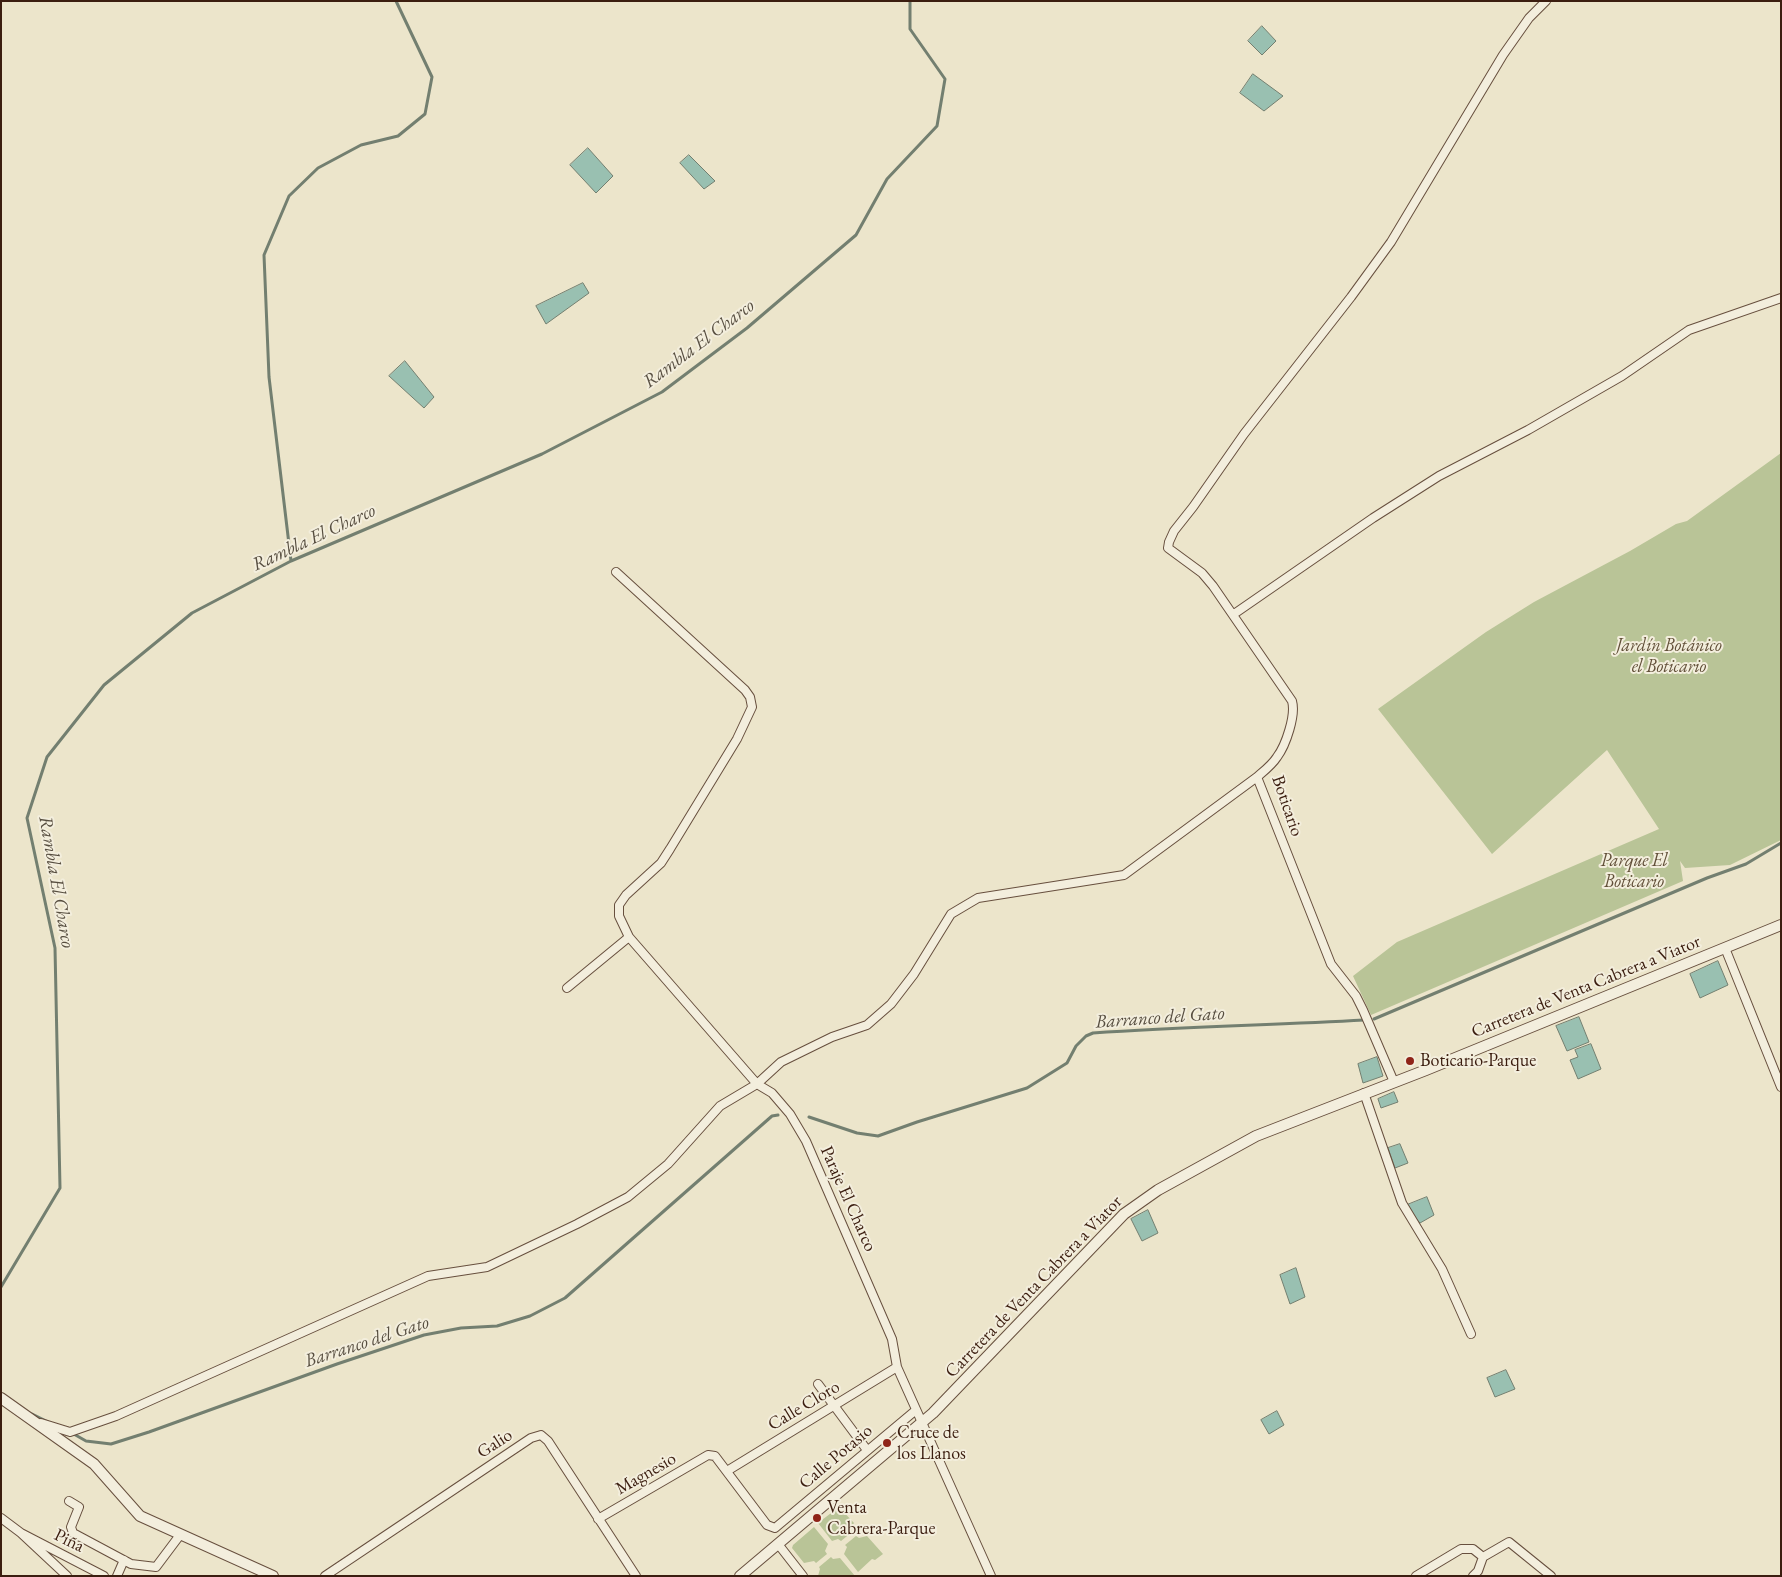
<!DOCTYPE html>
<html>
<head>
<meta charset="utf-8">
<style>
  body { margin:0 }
  #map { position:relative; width:1782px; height:1577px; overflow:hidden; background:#ece5cb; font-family:"EB Garamond",serif }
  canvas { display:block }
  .frame { position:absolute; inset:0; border:2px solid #3b1d0f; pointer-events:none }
</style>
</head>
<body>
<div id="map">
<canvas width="1782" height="1577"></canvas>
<div class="frame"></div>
</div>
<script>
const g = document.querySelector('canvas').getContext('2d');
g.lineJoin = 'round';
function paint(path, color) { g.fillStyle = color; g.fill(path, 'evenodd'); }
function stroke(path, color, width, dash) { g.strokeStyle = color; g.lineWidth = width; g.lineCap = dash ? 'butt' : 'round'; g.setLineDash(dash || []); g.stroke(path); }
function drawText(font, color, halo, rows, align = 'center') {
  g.font = font + ' "EB Garamond",serif'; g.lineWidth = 4; g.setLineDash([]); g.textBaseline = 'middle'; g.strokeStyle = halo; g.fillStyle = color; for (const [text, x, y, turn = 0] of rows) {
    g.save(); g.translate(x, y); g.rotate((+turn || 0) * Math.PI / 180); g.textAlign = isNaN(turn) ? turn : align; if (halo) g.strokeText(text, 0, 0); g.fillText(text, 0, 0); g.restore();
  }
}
const green = new Path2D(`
  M1781 453V840L1730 865 1685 868 1680 861 1683 881 1371 1015 1353 976 1397 942 1659 829 1607 750 1492 854 1378 709 1486 632 1534 602 1630 551 1676 524 1687 521Z
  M839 1507 854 1523 850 1529 852 1532 841 1541 838 1539 832 1541 818 1523Z
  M814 1527 828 1544 825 1551 827 1554 816 1563 814 1561 804 1563 792 1548 793 1545Z
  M856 1536 859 1538 867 1536 883 1554 875 1560 872 1559 858 1572 844 1554 847 1547 845 1545Z
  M831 1557 833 1559 840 1558 855 1576H818L820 1569 819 1567Z`);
const water = new Path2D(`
  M1262 26 1276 41 1262 55 1248 41Z
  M1253 74 1283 96 1264 111 1240 93Z
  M588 148 613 176 596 193 570 165Z
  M689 155 715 181 704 189 680 163Z
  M583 283 589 293 546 324 536 306Z
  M405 361 434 397 424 408 389 376Z
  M1718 961 1728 985 1700 998 1690 974Z
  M1579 1017 1589 1042 1567 1051 1556 1026Z
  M1591 1044 1601 1069 1578 1079 1570 1060 1578 1057 1575 1050Z
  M1377 1057 1383 1076 1363 1083 1358 1064Z
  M1394 1092 1398 1102 1381 1108 1378 1099Z
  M1400 1144 1408 1163 1395 1168 1388 1148Z
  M1427 1197 1434 1215 1420 1223 1411 1213 1407 1205Z
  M1148 1210 1158 1233 1142 1241 1131 1219Z
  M1296 1268 1305 1297 1290 1304 1280 1275Z
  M1506 1370 1515 1389 1495 1397 1487 1378Z
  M1277 1411 1284 1425 1269 1434 1261 1420Z`);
const stream = new Path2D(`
  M291 561 269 377 264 255 289 196 318 168 361 145 398 136 425 114 432 77 396 1
  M1374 1019 1707 878 1746 864 1781 843
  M809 1117 857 1133 878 1136 917 1122 1027 1088 1067 1063 1076 1046 1086 1036 1093 1033C1183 1027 1274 1025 1364 1020
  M1 1287 60 1188 55 948 27 818 47 757 104 685 192 613 291 561 542 454 662 392 747 328 856 235 887 179 937 126 945 79 910 29V1
  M32 1414 46 1421
  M72 1433 86 1441 111 1444 149 1432 337 1364 424 1335 461 1328 497 1326 530 1316 565 1298 772 1116 778 1115`);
const minor = new Path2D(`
  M616 572 745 690 750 697 752 707 737 739 670 849 661 863 626 895 619 905V916L629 937
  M1234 614 1373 518 1439 476 1528 430 1622 376 1689 330 1781 298
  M1725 948 1781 1087
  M567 988 629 937 757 1084 772 1093 790 1114 806 1141 892 1339 897 1367 991 1576
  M1394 1082 1363 1010 1356 996 1331 964 1257 777C1264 771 1272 765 1277 757 1286 745 1296 715 1292 701L1213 586 1202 573 1168 548 1169 542 1174 531 1193 507 1244 434 1351 297 1391 242 1503 55 1529 18 1546 1
  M1364 1093 1402 1203 1442 1269 1471 1334
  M818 1384 867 1450
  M41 1423 70 1432 116 1416 428 1276 487 1267 577 1224 628 1197 668 1164 720 1106 757 1084 781 1062 832 1037 867 1025 891 1004 914 974 951 914 978 898 1124 875 1257 777
  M727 1471 897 1367
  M69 1501 79 1507 71 1527 73 1533 131 1564 156 1567 180 1535
  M1 1518 21 1533 67 1576
  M598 1519 708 1455 715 1456 767 1525 775 1528 916 1410
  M21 1533 104 1576
  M778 1544 803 1576
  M117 1576 124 1560
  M325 1576 531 1438 541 1435 548 1441 636 1576
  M1416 1576 1461 1549H1473L1483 1557 1509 1542 1551 1576
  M1473 1576 1478 1571 1483 1557`);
const tertiary = new Path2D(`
  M1 1398 94 1464 140 1516 273 1576
  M740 1576 933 1413 1124 1214 1158 1190 1256 1136 1426 1070 1781 925`);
const markers = [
  [1410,1061,5,"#8f2418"],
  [887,1443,5,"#8f2418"],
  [817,1518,5,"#8f2418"]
];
const parkNames = [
  ["Jardín Botánico",1669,646],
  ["el Boticario",1669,667],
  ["Parque El",1634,861],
  ["Boticario",1634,882]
];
const streetNames = [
  ["Boticario",1287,806,71],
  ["Carretera de Venta Cabrera a Viator",1586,987,-22],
  ["Paraje El Charco",848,1199,66],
  ["Carretera de Venta Cabrera a Viator",1034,1287,-46],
  ["Calle Cloro",804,1406,-31],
  ["Galio",495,1444,-33],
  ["Calle Potasio",836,1457,-40],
  ["Magnesio",646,1474,-30],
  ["Piña",69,1541,26]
];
const poiNames = [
  ["Boticario-Parque",1420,1061],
  ["Cruce de",897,1433],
  ["los Llanos",897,1454],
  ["Venta",827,1508],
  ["Cabrera-Parque",827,1529]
];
const waterNames = [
  ["Rambla El Charco",699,344,-37],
  ["Rambla El Charco",314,538,-25],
  ["Rambla El Charco",56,882,80],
  ["Barranco del Gato",1160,1018,-4],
  ["Barranco del Gato",367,1342,-18]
];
paint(green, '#b9c497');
paint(water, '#99c0b1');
stroke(water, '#737f70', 1);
stroke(stream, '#737f70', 3);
stroke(minor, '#674f3e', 10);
stroke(tertiary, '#674f3e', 12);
stroke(minor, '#f3eedd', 8);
stroke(tertiary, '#f3eedd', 10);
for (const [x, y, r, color] of markers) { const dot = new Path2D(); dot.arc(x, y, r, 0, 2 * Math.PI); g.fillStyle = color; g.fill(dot); stroke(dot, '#f3eedd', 2); }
drawText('italic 18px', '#614f38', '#f3eedd', parkNames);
drawText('18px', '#3b1d0f', '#f3eedd', streetNames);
drawText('18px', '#3b1d0f', '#f3eedd', poiNames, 'left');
drawText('italic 19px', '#574e40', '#f3eedd', waterNames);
</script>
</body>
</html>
